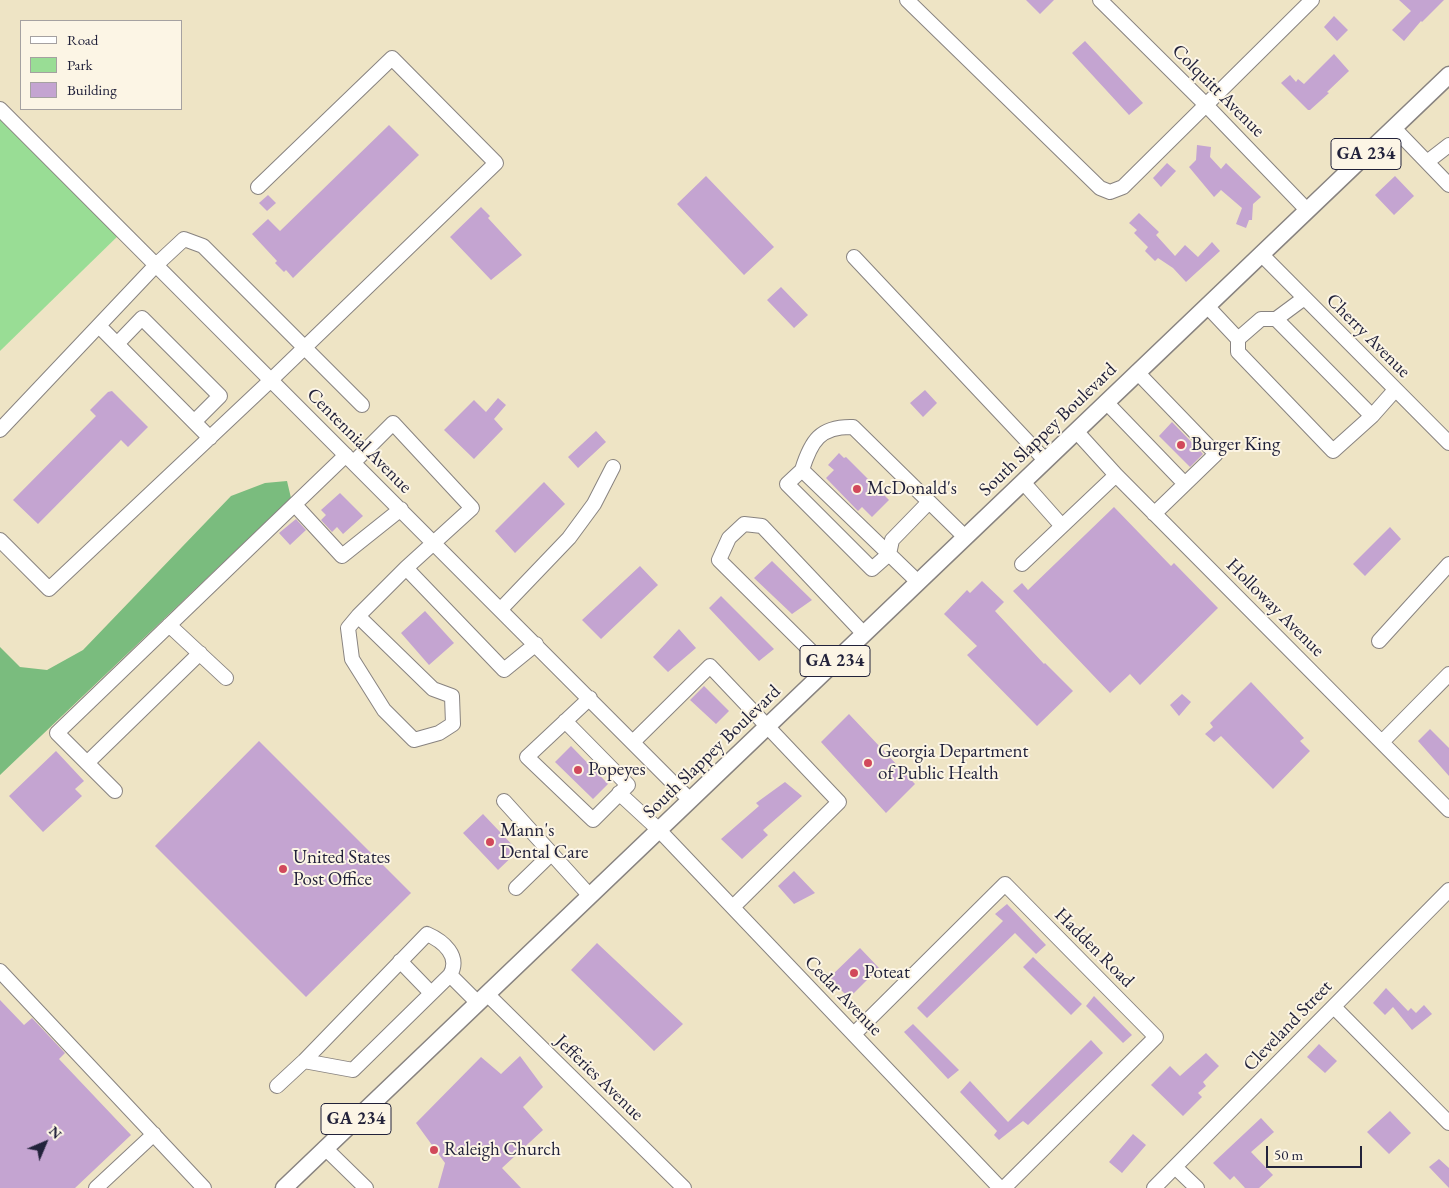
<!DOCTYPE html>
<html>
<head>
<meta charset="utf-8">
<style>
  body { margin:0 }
  #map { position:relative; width:1449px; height:1188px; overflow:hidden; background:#eee4c5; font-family:"EB Garamond",serif }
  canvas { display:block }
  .legend { position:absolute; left:20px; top:20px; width:162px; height:90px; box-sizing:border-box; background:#fcf5e5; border:1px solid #a5a1a1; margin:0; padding:6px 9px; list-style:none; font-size:15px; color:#22223b }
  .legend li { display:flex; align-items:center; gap:10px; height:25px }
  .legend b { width:25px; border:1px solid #a5a1a1 }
  .north { position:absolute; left:20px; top:1118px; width:50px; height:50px; -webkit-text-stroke:4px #fcf5e5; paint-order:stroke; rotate:45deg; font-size:14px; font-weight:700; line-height:20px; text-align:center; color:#22223b }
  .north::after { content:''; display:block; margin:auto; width:18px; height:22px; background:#22223b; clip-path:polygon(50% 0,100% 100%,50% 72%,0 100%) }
  .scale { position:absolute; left:1266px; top:1146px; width:96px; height:22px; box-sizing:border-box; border:2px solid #22223b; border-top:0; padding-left:6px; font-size:15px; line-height:18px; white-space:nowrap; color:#22223b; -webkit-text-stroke:4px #fcf5e5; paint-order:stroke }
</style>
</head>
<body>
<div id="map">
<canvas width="1449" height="1188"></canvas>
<ul class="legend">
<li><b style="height:6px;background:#fff"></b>Road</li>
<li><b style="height:14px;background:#99dd95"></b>Park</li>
<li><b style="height:14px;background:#c4a4d1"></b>Building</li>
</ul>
<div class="north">N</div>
<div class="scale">50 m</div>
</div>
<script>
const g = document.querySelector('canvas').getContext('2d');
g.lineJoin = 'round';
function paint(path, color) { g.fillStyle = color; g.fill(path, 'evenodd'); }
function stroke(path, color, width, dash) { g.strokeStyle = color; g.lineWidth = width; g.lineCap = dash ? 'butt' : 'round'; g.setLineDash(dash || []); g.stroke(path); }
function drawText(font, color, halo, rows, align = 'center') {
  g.font = font + ' "EB Garamond",serif'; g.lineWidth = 4; g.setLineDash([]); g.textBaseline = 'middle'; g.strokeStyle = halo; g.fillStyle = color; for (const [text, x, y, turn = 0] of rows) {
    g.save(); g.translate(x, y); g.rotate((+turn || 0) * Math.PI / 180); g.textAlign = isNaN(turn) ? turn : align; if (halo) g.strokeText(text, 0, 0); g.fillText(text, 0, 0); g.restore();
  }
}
const green = new Path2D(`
  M0 109 122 232 0 351Z`);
const forest = new Path2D(`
  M287 481 291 498 0 775V647L20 667 47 670 83 650 231 496 265 483Z`);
const building = new Path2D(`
  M1026 0H1054L1040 14Z
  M1399 0H1444L1422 22 1421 21 1404 41 1392 30 1411 11Z
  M1334 16 1348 30 1337 41 1324 27Z
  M1085 41 1143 103 1129 115 1072 53Z
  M1334 54 1349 71 1327 92 1329 93 1310 110H1308L1281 83 1290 75 1296 82 1298 79 1304 84Z
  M389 125 419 155 293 278 286 270 284 272 275 263 277 261 252 234 268 219 280 231Z
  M1197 145 1211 147 1210 157 1221 169 1226 163 1261 197 1253 204 1252 220H1249L1246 228 1236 224 1242 208 1221 190 1214 197 1189 167 1196 160Z
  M1167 163 1176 171 1161 187 1153 178Z
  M706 176 774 247 744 275 677 204Z
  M1395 176 1414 196 1394 215 1375 195Z
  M268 195 276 203 267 211 259 203Z
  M481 207 490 216 488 218 522 255 491 280 450 237Z
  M1139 213 1159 232 1156 235 1175 256 1185 245 1198 257 1212 242 1220 251 1186 282 1173 268 1158 258 1155 261 1145 251 1148 247 1134 233 1137 230 1129 223Z
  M781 287 808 315 794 328 767 300Z
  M925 390 937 403 923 417 910 403Z
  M112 391 148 427 128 447 121 440 38 524 13 500 96 416 90 410 108 392Z
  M498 398 506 405 494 419 503 429 474 459 444 430 474 400 486 412Z
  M1172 422 1203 454 1190 467 1159 436Z
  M596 431 606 442 578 468 568 457Z
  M839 453 844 458 846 457 889 500 872 517 862 507 858 511 826 478 834 470 828 465Z
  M544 482 565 504 515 553 495 531Z
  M340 493 363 516 343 534 337 527 332 532 321 520 326 515 321 510Z
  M1114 507 1171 566 1174 563 1218 608 1140 685 1130 674 1110 693 1013 591 1022 583 1028 590Z
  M296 519 306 530 290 545 279 533Z
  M1390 527 1401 539 1365 576 1353 564Z
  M772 561 812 600 792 614 754 578Z
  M640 566 658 585 601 639 582 620Z
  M982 581 1004 602 995 611 1044 664 1045 663 1073 691 1037 726 967 655 977 646 944 614 967 590 970 593Z
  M721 596 774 649 759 661 709 608Z
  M425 611 454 643 429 665 401 633Z
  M679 629 696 648 668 672 653 657Z
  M1251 682 1304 738 1300 741 1310 751 1273 789 1221 736 1214 742 1205 734 1213 727 1210 723Z
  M704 686 729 711 716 724 690 700Z
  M1182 694 1191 702 1179 716 1170 705Z
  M849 714 915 784 886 813 821 742Z
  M1430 729 1449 748V776L1418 741Z
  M259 741 411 893 306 997 155 846Z
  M571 746 608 784 593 799 555 762Z
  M56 751 84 781 75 789 82 796 43 832 9 796Z
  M785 782 802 796 763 830 768 835 742 859 721 839 759 806 756 803Z
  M483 814 518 851 498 870 463 833Z
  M794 871 815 893 794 904 778 886Z
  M1007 904 1046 945 1036 954 1015 933 927 1018 917 1008 1003 921 995 914Z
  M597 943 683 1024 654 1051 571 970Z
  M860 948 879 968 849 998 829 978Z
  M1033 957 1082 1004 1071 1015 1023 967Z
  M1386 988 1408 1011 1411 1008 1416 1013 1424 1005 1432 1014 1412 1030 1393 1007 1385 1015 1373 1003Z
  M1094 996 1132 1035 1123 1043 1086 1006Z
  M0 1000 24 1025 32 1018 65 1053 59 1059 131 1135 75 1188H0Z
  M913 1024 959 1070 948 1079 904 1032Z
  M1091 1040 1103 1053 1028 1125 1023 1121 999 1140 994 1135 997 1131 960 1092 970 1081 1008 1122Z
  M1319 1044 1337 1061 1325 1073 1307 1057Z
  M1206 1053 1219 1066 1203 1082 1206 1086 1198 1093 1202 1097 1183 1116 1151 1085 1170 1066 1180 1076Z
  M520 1056 543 1087 523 1107 543 1130 502 1168 521 1188H438L445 1163 416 1123 481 1057 501 1074Z
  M1390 1111 1411 1133 1389 1154 1367 1132Z
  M1261 1118 1274 1132 1251 1152 1273 1175 1259 1188H1245L1234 1176 1230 1180 1213 1163Z
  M1133 1134 1146 1145 1122 1173 1109 1162Z
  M1439 1159 1449 1168V1188L1429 1167Z`);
const minor = new Path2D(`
  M907 0 1100 188 1110 192 1123 187 1312 0
  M1100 0 1206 105 1307 210
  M0 109 690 800
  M1394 128 1449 185
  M1427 162 1449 145
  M1261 254 1449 443
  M854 257 1045 460
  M1207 306 1238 339 1261 319H1276L1303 299
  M1276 319 1372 416 1395 390
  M99 326 210 438
  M1238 339V352L1333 451 1372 416
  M117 344 142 318 220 396 194 422
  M1137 372 1216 454 1154 514
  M1106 402 1185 484
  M0 430 156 265 184 239 203 246 362 405
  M1076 431 1116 475 1449 810
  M354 462 393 423 472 508 406 568 504 670 536 644
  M802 470 787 484 872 569 889 554 892 540 929 502
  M1023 482 1062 526
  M295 505 342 556 401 509
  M0 540 49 589 271 380 496 163 392 58 258 187
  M1022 564 1116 475
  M918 582 802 470C811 441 820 426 853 427L965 537
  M501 609 569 538 594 504 613 467
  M358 616 348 628 352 659 384 710 414 740 439 733 453 724 452 696 433 689 358 616 406 568
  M169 625 226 678
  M1379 641 1449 564
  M828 668 719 560 729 538 744 524 762 526 864 634
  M565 721 628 785 593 820 527 757 590 698
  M634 741 710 666 839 802 733 907
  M1382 742 1449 674
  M87 763 200 653
  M115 791 57 733 346 455
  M619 793 659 830 1000 1188
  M504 801 590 896
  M516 888 552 853
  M400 961 431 993
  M0 971 204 1188
  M450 975 478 1003
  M487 994 684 1188
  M1334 1007 1449 1123
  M854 1034 1005 884 1156 1037 1004 1188
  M277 1086 304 1061 427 934C443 941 461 956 450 975L353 1070 304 1061
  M325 1148 366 1188
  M1175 1167 1197 1188
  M96 1188 154 1134
  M1154 1188 1449 890`);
const major = new Path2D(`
  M284 1188 1449 75`);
const markers = [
  [1181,445,5,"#d1495b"],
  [857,489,5,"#d1495b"],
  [868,763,5,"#d1495b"],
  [578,770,5,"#d1495b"],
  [490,842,5,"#d1495b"],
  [283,869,5,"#d1495b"],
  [854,973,5,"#d1495b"],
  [434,1150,5,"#d1495b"]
];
const shields = [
  [1366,154,70],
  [835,661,70],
  [356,1119,70]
];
const shieldNames = [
  ["GA 234",1366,154],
  ["GA 234",835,661],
  ["GA 234",356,1119]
];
const streetNames = [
  ["Colquitt Avenue",1218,91,45],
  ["Cherry Avenue",1368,336,45],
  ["South Slappey Boulevard",1048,430,-44],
  ["Centennial Avenue",359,441,45],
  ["Holloway Avenue",1275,608,45],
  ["South Slappey Boulevard",712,752,-44],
  ["Hadden Road",1094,948,45],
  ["Cedar Avenue",843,996,46],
  ["Cleveland Street",1288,1026,-46],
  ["Jefferies Avenue",599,1078,44]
];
const poiNames = [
  ["Burger King",1191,445],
  ["McDonald's",867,489],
  ["Georgia Department",878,752],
  ["of Public Health",878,774],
  ["Popeyes",588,770],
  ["Mann's",500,831],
  ["Dental Care",500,853],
  ["United States",293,858],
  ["Post Office",293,880],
  ["Poteat",864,973],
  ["Raleigh Church",444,1150]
];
paint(green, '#99dd95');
paint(forest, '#7abc7e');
paint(building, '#c4a4d1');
stroke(minor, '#888380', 16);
stroke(major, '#888380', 19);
stroke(minor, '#fff', 14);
stroke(major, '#fff', 16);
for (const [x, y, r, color] of markers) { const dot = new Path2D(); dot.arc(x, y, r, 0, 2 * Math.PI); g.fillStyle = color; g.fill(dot); stroke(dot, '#fcf5e5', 2); }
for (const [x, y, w] of shields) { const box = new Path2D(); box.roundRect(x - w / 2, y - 15.5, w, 31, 4); g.fillStyle = '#fcf5e5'; g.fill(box); stroke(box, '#22223b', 1); }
drawText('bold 18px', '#22223b', null, shieldNames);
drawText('19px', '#22223b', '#fcf5e5', streetNames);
drawText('19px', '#22223b', '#fcf5e5', poiNames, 'left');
</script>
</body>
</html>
